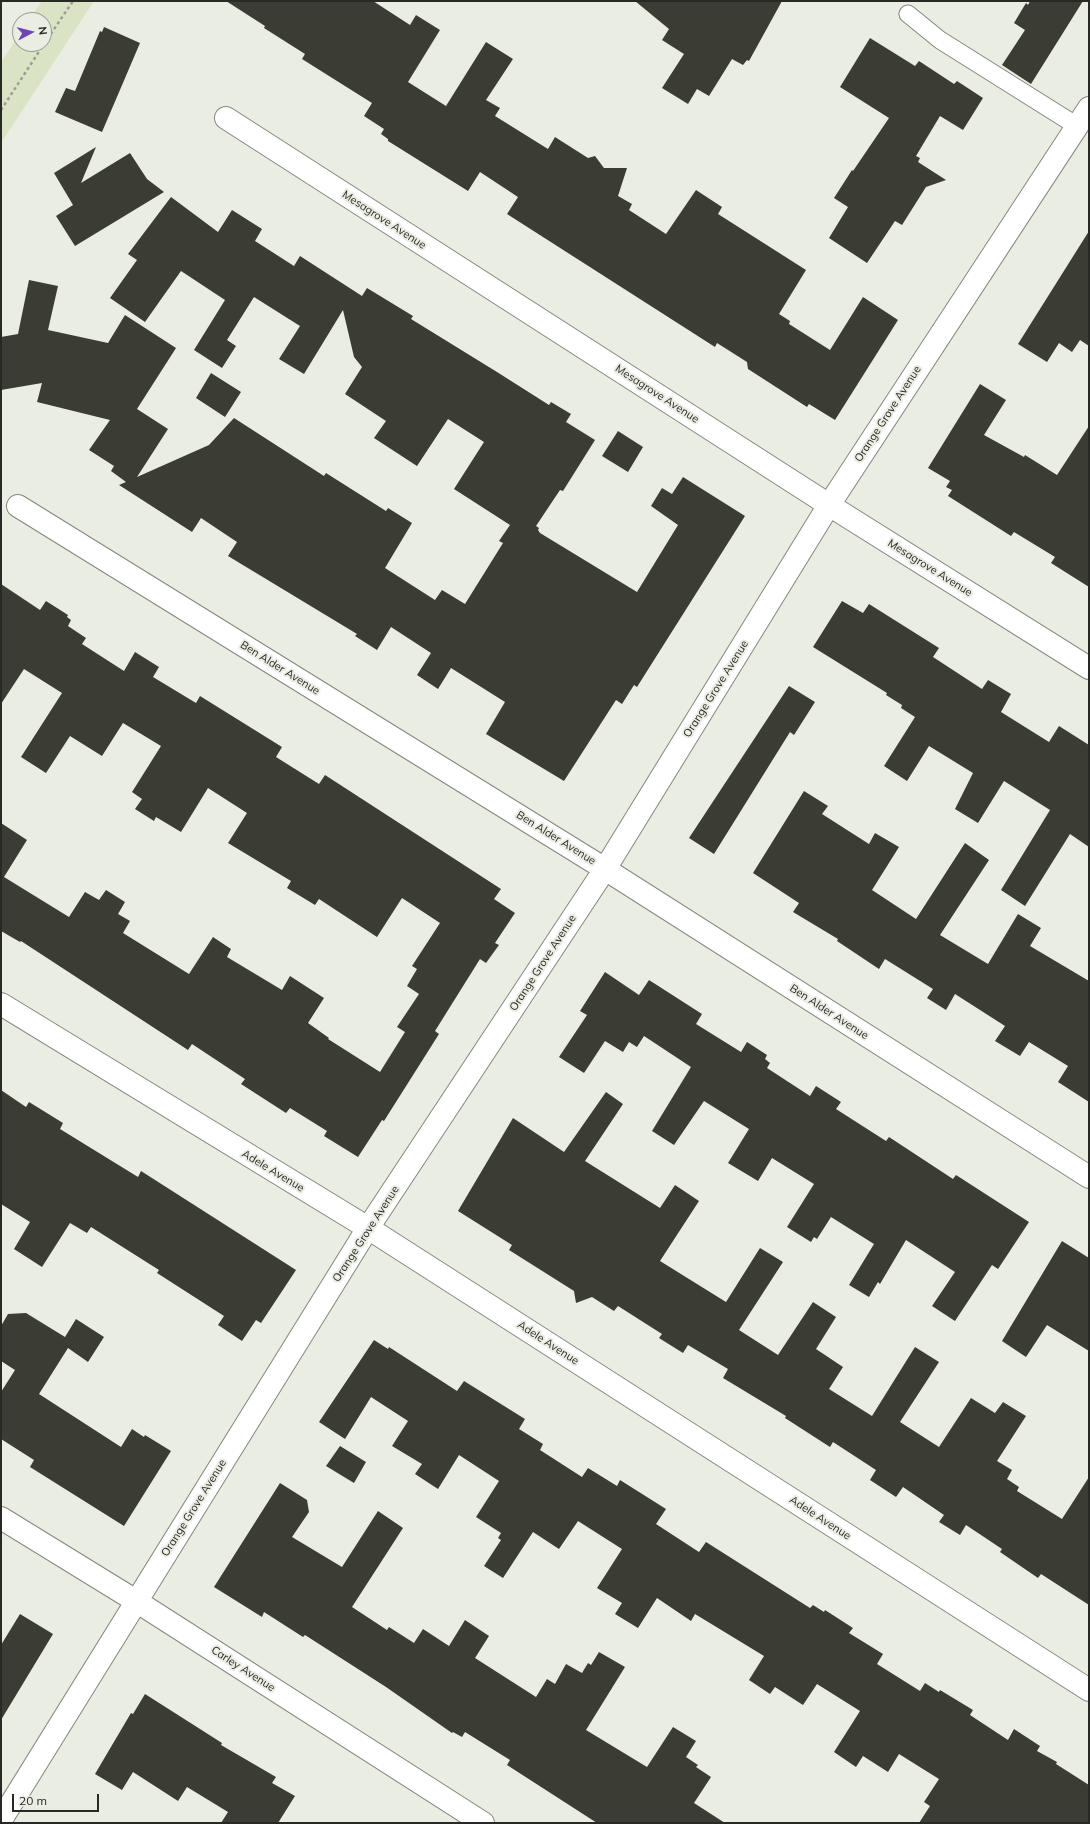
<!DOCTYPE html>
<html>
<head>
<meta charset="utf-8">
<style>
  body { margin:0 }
  #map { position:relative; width:1090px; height:1824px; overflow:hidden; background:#eaede2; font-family:Mulish,sans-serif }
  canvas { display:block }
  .frame { position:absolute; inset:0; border:2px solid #282925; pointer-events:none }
  .north { position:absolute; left:12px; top:12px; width:40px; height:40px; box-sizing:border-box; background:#eaede2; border:1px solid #9c9f96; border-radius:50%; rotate:83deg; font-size:11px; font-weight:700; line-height:16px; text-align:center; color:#282925 }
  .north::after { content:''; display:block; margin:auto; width:14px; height:18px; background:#7541b8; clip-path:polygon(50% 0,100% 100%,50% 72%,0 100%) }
  .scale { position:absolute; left:12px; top:1794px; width:87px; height:18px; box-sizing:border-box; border:2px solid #282925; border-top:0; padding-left:5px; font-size:12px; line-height:14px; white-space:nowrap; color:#282925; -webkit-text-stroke:3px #eaede2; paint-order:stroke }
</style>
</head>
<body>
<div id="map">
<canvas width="1090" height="1824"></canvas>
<div class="frame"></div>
<div class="north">N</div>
<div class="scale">20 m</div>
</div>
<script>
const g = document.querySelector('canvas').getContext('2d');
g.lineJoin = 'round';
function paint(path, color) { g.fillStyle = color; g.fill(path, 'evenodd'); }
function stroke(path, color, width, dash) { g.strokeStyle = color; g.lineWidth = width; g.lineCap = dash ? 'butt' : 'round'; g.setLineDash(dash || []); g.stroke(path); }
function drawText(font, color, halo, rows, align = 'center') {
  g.font = font + ' Mulish,sans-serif'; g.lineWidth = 4; g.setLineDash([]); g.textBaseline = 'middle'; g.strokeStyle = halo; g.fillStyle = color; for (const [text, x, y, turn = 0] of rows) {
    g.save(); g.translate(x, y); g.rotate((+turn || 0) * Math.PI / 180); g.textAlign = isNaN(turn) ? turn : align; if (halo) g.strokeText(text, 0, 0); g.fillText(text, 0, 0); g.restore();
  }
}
const green = new Path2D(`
  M42 1H94L1 143V62L20 34V44H44V20H29Z`);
const building = new Path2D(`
  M226 1H373L410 25 416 15 440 30 408 82 446 106 486 42 513 59 486 100 500 108 495 116 548 149 555 137 588 158 595 156 604 168H627L618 196 632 204 629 210 666 234 696 190 722 207 718 214 806 270 779 314 790 321 789 324 830 350 863 297 898 320 835 420 809 404 807 407 748 369 747 362 717 343 715 347 507 214 518 197 480 172 468 191 388 141V139L381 134 384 129 364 116 372 103 302 59 305 54 264 28 265 26Z
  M635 1H782L749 61 747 60 743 65 732 59 709 96 697 89 688 104 662 88 684 54 662 40 669 29Z
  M1030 1H1083L1031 84 1002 65 1025 30 1014 23 1026 3 1028 5Z
  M104 27 140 43 102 132 55 112 66 88 75 91 100 31 102 32Z
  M870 38 915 66 919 61 954 84 957 81 983 98 963 130 940 116 916 156 920 158 918 162 946 180 926 187 902 225 895 221 867 263 829 238 848 207 834 198 852 170 853 171 889 118 840 87Z
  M96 147 81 183 130 153 147 179 164 192 75 246 56 216 73 205 54 173Z
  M171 197 218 232 232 210 262 229 255 241 294 266 300 256 362 296 367 288 413 316 411 319 497 372 549 405 551 402 571 414 566 422 595 440 563 491 560 490 536 526 539 528 538 530 540 533 637 592 678 525 651 506 662 488 672 494 683 477 745 516 637 687 634 685 622 704 616 700 564 781 486 734 505 702 451 668 438 689 417 675 431 653 391 627 377 650 355 636 357 634 228 556 237 542 201 518 192 532 119 485 126 482 111 471 114 466 89 450 110 420 37 402 42 383 1 390V337L18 334 29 280 58 286 48 330 108 343 125 315 176 348 137 409 168 429 137 477 209 445 234 418 324 476 326 473 386 511 388 508 412 523 385 568 435 600 442 590 465 604 503 543 499 541 510 525 454 489 484 442 448 419 417 466 374 438 386 421 345 394 362 367 354 357 343 310 304 374 279 359 300 326 254 297 227 340 236 346 222 368 194 350 225 300 181 271 145 322 110 298 137 260 128 254Z
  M1089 231V346L1080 340 1072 352 1059 343 1047 362 1018 344Z
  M211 373 241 392 225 417 196 398Z
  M980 384 1006 400 984 435 1024 457 1025 455 1057 475 1089 426V587L1051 563 1055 557 1014 532 1011 536 948 496 952 490 946 487 950 481 928 468Z
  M618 431 643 447 628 472 602 456Z
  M1 584 40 610 46 601 68 615 67 617 71 620 68 626 86 638 82 644 124 671 135 652 159 667 153 677 196 703 200 696 282 747 276 757 319 784 325 775 501 889 494 899 515 913 495 943 499 945 486 963 480 959 435 1031 439 1034 384 1121 382 1120 358 1157 324 1136 327 1131 290 1108 286 1113 241 1084 245 1079 192 1044 188 1050 21 941 20 942 1 931V823L27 840 4 877 69 917 85 892 99 900 106 890 125 902 118 914 130 921 123 933 189 974 213 937 231 949 227 957 282 990 290 976 324 998 308 1023 329 1038 328 1039 380 1072 405 1032 397 1027 419 994 407 986 417 969 412 966 440 923 402 898 377 937 319 899 315 905 287 888 291 881 228 843 247 813 208 788 181 832 156 817 154 821 135 809 142 799 132 792 161 746 123 723 102 756 70 736 46 773 21 757 62 693 24 669 1 704Z
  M842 601 863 613 869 604 939 648 933 657 982 689 988 680 1011 694 1001 712 1049 742 1059 726 1089 745V847L1070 834 1025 906 1001 890 1050 810 1004 781 978 823 955 809 973 773 929 746 907 781 884 766 915 717 901 708 902 705 886 695 887 693 813 647Z
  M789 686 815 702 794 735 790 732 714 854 689 838Z
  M804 791 828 806 822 814 869 844 875 833 899 847 872 890 916 919 965 843 989 860 940 935 988 964 1018 914 1041 928 1030 946 1089 981V1102L1058 1082 1068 1066 1029 1042 1020 1056 995 1041 1005 1026 955 994 946 1010 927 998 933 989 885 959 879 969 837 941 838 939 793 912 799 903 753 873Z
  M605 972 639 995 649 980 702 1014 696 1024 741 1052 747 1042 767 1055 765 1059 770 1063 767 1068 810 1096 816 1086 841 1102 836 1109 886 1141 889 1137 953 1179 956 1175 1029 1222 998 1269 992 1265 955 1321 932 1306 955 1272 906 1240 880 1284 878 1282 869 1297 849 1285 874 1244 831 1217 817 1239 814 1237 811 1242 787 1227 814 1184 772 1158 758 1181 728 1163 749 1129 704 1101 674 1145 652 1131 691 1067 644 1036 637 1047 629 1042 623 1052 605 1041 584 1073 559 1057 587 1015 580 1011Z
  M1 1090 26 1107 29 1102 63 1123 60 1129 138 1177 141 1171 296 1270 261 1323 256 1320 242 1341 218 1325 224 1316 157 1273 159 1270 91 1227 87 1233 70 1223 42 1267 14 1249 30 1222 1 1204Z
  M606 1092 623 1104 585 1161 660 1208 675 1185 699 1201 660 1261 726 1302 760 1248 783 1262 739 1330 778 1355 813 1302 836 1317 816 1349 843 1367 829 1389 872 1416 915 1347 939 1362 900 1422 939 1447 971 1398 995 1413 1003 1402 1026 1416 997 1461 1012 1470 1007 1479 1019 1487 1017 1491 1062 1519 1089 1477V1605L1041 1574 1038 1578 1000 1552 1002 1549 966 1525 960 1535 939 1522 944 1515 903 1487 896 1497 870 1480 876 1470 833 1442 830 1447 785 1418 786 1416 723 1378 728 1369 688 1345 683 1353 659 1338 662 1334 618 1306 614 1311 592 1297 576 1303 574 1291 509 1250 512 1245 458 1211 513 1118 564 1152Z
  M1062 1241 1089 1258V1351L1047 1325 1026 1357 1002 1341Z
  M26 1313 65 1337 76 1319 104 1337 88 1362 68 1348 39 1394 121 1447 132 1429 144 1437 145 1435 171 1451 124 1526 30 1467 34 1460 1 1439V1392L15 1370 1 1361V1326L8 1314Z
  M374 1340 388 1349 389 1347 457 1391 464 1381 525 1419 519 1429 543 1444 540 1450 582 1477 588 1468 617 1486 620 1480 666 1509 656 1524 699 1552 706 1542 810 1608 813 1605 824 1612 825 1610 853 1628 849 1633 883 1654 877 1664 920 1691 925 1683 939 1692 940 1690 973 1710 970 1715 1008 1740 1014 1729 1040 1746 1037 1751 1057 1762 1056 1764 1089 1785V1823H919L930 1806 924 1802 939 1779 899 1754 888 1772 863 1756 856 1767 834 1752 860 1711 817 1684 803 1705 775 1687 770 1694 749 1680 764 1656 695 1614 691 1621 657 1598 638 1628 615 1614 622 1603 597 1588 622 1549 578 1521 559 1549 533 1532 503 1578 484 1566 501 1540 498 1538 501 1533 476 1517 499 1481 459 1455 438 1489 415 1474 422 1464 392 1446 408 1421 371 1397 345 1439 319 1422Z
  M340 1446 366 1462 354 1483 326 1466Z
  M280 1483 307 1500 309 1512 292 1537 342 1567 378 1511 403 1528 352 1607 387 1630 389 1627 414 1643 423 1629 449 1646 465 1620 489 1636 475 1658 536 1697 547 1679 555 1684 566 1664 582 1673 588 1663 591 1665 599 1652 625 1667 586 1730 647 1767 673 1727 696 1741 686 1757 698 1765 696 1767 711 1777 694 1803 725 1823H597L507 1765 510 1760 465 1732 462 1737 453 1732 452 1733 386 1687 305 1635 303 1637 264 1612 262 1617 214 1587Z
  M20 1614 53 1634 1 1720V1645Z
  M145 1694 222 1743 221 1745 276 1777 272 1783 295 1796 278 1823H221L228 1812 187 1787 178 1801 133 1772 122 1790 95 1774 131 1713 133 1714Z`);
const path = new Path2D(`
  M44 44 73 1
  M1 110 44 44`);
const service = new Path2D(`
  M908 14 940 40 1077 126`);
const minor = new Path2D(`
  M226 118 829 505 1089 668
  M18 506 605 869 1089 1177
  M1 1004 368 1228 1089 1690
  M1 1518 136 1601 483 1823
  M1 1820 368 1228 605 869 829 505 1089 108`);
const streetNames = [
  ["Mesagrove Avenue",384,220,33],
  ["Mesagrove Avenue",657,394,33],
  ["Orange Grove Avenue",888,414,-57],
  ["Mesagrove Avenue",930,568,32],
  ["Ben Alder Avenue",280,668,32],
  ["Orange Grove Avenue",716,689,-58],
  ["Ben Alder Avenue",556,838,32],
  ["Orange Grove Avenue",543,963,-57],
  ["Ben Alder Avenue",829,1012,33],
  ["Adele Avenue",273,1171,31],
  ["Orange Grove Avenue",366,1234,-57],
  ["Adele Avenue",548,1343,33],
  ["Orange Grove Avenue",194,1508,-58],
  ["Adele Avenue",820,1518,33],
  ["Carley Avenue",243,1669,33]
];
paint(green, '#dae3c3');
paint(building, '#3b3d34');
stroke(service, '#84877c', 19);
stroke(minor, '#84877c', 24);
stroke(path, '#9a9d94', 2.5, [3, 3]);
stroke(service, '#fff', 17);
stroke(minor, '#fff', 22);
drawText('11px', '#282925', '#eaede2', streetNames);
</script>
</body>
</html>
